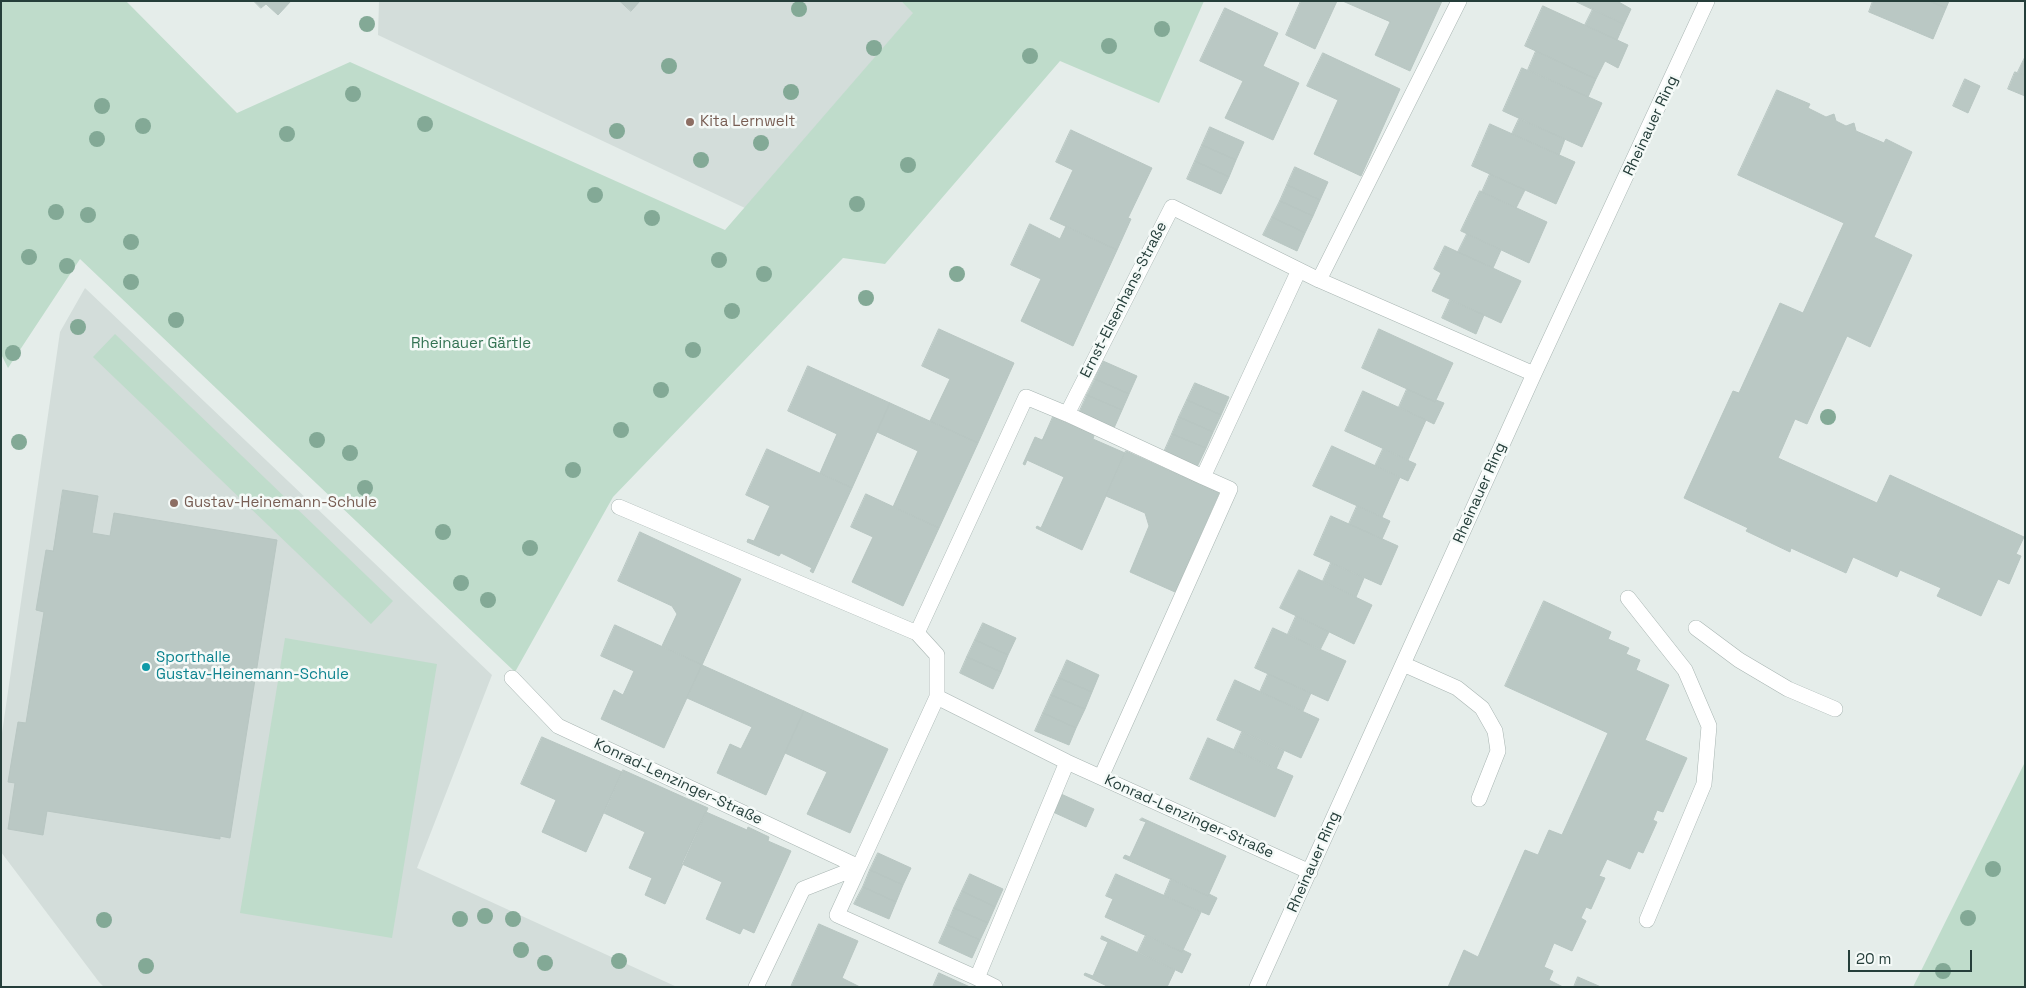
<!DOCTYPE html>
<html>
<head>
<meta charset="utf-8">
<style>
  body { margin:0 }
  #map { position:relative; width:2026px; height:988px; overflow:hidden; background:#e5edea; font-family:"Space Grotesk",sans-serif }
  canvas { display:block }
  .frame { position:absolute; inset:0; border:2px solid #253e3a; pointer-events:none }
  .scale { position:absolute; left:1848px; top:950px; width:124px; height:22px; box-sizing:border-box; border:2px solid #253e3a; border-top:0; padding-left:6px; font-size:15px; line-height:18px; white-space:nowrap; color:#253e3a; -webkit-text-stroke:4px #f5faf8; paint-order:stroke }
</style>
</head>
<body>
<div id="map">
<canvas width="2026" height="988"></canvas>
<div class="frame"></div>
<div class="scale">20 m</div>
</div>
<script>
const g = document.querySelector('canvas').getContext('2d');
g.lineJoin = 'round';
function paint(path, color) { g.fillStyle = color; g.fill(path, 'evenodd'); }
function stroke(path, color, width, dash) { g.strokeStyle = color; g.lineWidth = width; g.lineCap = dash ? 'butt' : 'round'; g.setLineDash(dash || []); g.stroke(path); }
function drawText(font, color, halo, rows, align = 'center') {
  g.font = font + ' "Space Grotesk",sans-serif'; g.lineWidth = 5; g.setLineDash([]); g.textBaseline = 'middle'; g.strokeStyle = halo; g.fillStyle = color; for (const [text, x, y, turn = 0] of rows) {
    g.save(); g.translate(x, y); g.rotate((+turn || 0) * Math.PI / 180); g.textAlign = isNaN(turn) ? turn : align; if (halo) g.strokeText(text, 0, 0); g.fillText(text, 0, 0); g.restore();
  }
}
const built = new Path2D(`
  M379 1H901L914 13 745 208 378 35Z
  M85 288 492 675 417 868 677 987H104L99 982 1 852V740L60 332Z`);
const green = new Path2D(`
  M1 1H126L237 113 350 62 725 230 913 13 901 1H1204L1159 103 1060 61 885 264 843 258 613 497 515 672 80 259 8 368 1 354Z
  M115 334 393 601 371 624 93 357Z
  M285 638 437 664 392 938 240 913Z
  M2025 762V987H1913Z`);
const building = new Path2D(`
  M254 1H291L278 15 266 4 261 8Z
  M620 1H640L631 11Z
  M1301 1H1337L1315 49 1286 35Z
  M1343 1H1442L1410 71 1375 55 1390 22Z
  M1575 1H1617L1631 9 1624 24Z
  M1873 1H1930L1946 8 1933 39 1869 12Z
  M1930 1H1949L1946 8Z
  M1543 6 1628 45 1618 68 1605 61 1596 79 1525 46Z
  M1225 8 1278 33 1263 66 1299 83 1273 140 1225 118 1243 81 1200 61Z
  M1593 9 1624 24 1617 40 1585 25Z
  M1536 51 1596 79 1588 97 1528 70Z
  M1323 53 1400 89 1361 176 1314 154 1338 100 1307 86Z
  M2025 57V75L2018 72Z
  M1522 68 1602 103 1582 147 1503 111Z
  M2015 72 2025 75V96L2008 89Z
  M1965 79 1980 86 1968 113 1953 106Z
  M1777 90 1810 104 1808 108 1826 117 1834 114 1836 121 1846 126 1854 123 1856 131 1884 143 1886 139 1912 152 1874 237 1912 255 1870 347 1847 336 1807 424 1795 419 1778 458 1877 503 1890 475 2024 537 2016 554 2021 556 2009 584 1998 579 1981 616 1937 596 1941 588 1900 570 1897 577 1853 557 1846 573 1791 548 1790 552 1746 531 1748 528 1684 498 1733 391 1739 393 1780 303 1803 313 1844 223 1738 175Z
  M1519 119 1565 139 1559 155 1512 134Z
  M1490 124 1575 162 1556 204 1472 166Z
  M1210 127 1244 142 1236 160 1202 145Z
  M1071 130 1152 168 1128 218 1131 219 1117 250 1050 219 1073 170 1056 162Z
  M1202 145 1236 160 1229 177 1195 161Z
  M1195 161 1229 177 1221 194 1187 179Z
  M1295 167 1328 182 1320 200 1287 185Z
  M1490 174 1525 190 1516 208 1482 192Z
  M1287 185 1320 200 1313 216 1280 201Z
  M1480 191 1547 222 1529 263 1461 231Z
  M1280 201 1313 216 1305 233 1272 217Z
  M1272 217 1305 233 1297 251 1263 235Z
  M1030 224 1060 239 1066 226 1117 250 1073 346 1021 321 1041 279 1011 265Z
  M1467 234 1501 250 1493 268 1458 252Z
  M1445 246 1521 281 1501 323 1432 291 1441 273 1434 269Z
  M1450 300 1484 315 1476 334 1442 318Z
  M939 329 1014 363 978 443 930 421 950 379 922 366Z
  M1379 329 1453 363 1435 402 1362 368Z
  M1103 361 1137 376 1129 394 1095 379Z
  M808 366 890 403 852 488 820 473 837 434 788 411Z
  M1095 379 1129 394 1122 410 1087 395Z
  M1195 383 1229 397 1221 415 1187 400Z
  M1407 389 1435 402 1436 400 1444 403 1434 424 1399 407Z
  M1363 391 1426 420 1408 460 1345 431Z
  M1087 395 1122 410 1114 428 1079 413Z
  M1187 400 1221 415 1213 432 1179 417Z
  M890 403 978 443 939 528 893 507 918 451 877 432Z
  M1053 417 1094 435 1093 439 1125 453 1082 550 1036 528 1037 526 1041 528 1064 477 1027 460 1025 465 1023 464 1035 437 1042 440Z
  M1179 417 1213 432 1206 448 1172 434Z
  M1172 434 1206 448 1197 467 1164 452Z
  M1332 446 1400 477 1382 517 1313 486Z
  M767 449 852 488 813 573 810 571 812 568 781 553 779 556 747 542 748 539 754 541 770 506 746 495Z
  M1383 449 1416 464 1408 481 1375 466Z
  M1126 451 1219 493 1175 592 1130 572 1149 526 1145 513 1106 496Z
  M63 490 98 496 92 533 110 536 114 513 277 540 230 838 220 836V839L47 811 43 835 8 829 15 783 8 782 18 722 26 723 44 612 36 610 46 550 53 551Z
  M866 494 939 528 903 606 852 582 873 537 851 527Z
  M1357 506 1390 521 1382 539 1349 524Z
  M1331 516 1398 546 1381 585 1314 555Z
  M640 532 741 579 702 665 662 646 677 614 672 606 618 581Z
  M1331 563 1364 578 1356 597 1323 581Z
  M1299 570 1372 605 1354 644 1280 608Z
  M1544 601 1611 632 1608 639 1629 648 1626 654 1640 660 1636 670 1669 685 1645 740 1687 758 1663 812 1657 810 1653 820 1657 822 1643 853 1638 851 1630 869 1607 859 1599 876 1605 878 1591 909 1586 907 1581 918 1586 921 1572 951 1554 943 1544 967 1553 971 1549 980 1563 987H1448L1464 950 1478 957 1525 850 1538 855 1549 830 1562 835 1608 733 1505 686Z
  M1296 616 1329 632 1320 650 1288 634Z
  M983 623 1016 638 1008 655 975 640Z
  M615 625 702 665 664 748 601 719 614 690 623 695 634 671 601 656Z
  M1273 628 1346 661 1328 701 1255 668Z
  M975 640 1008 655 1001 672 967 657Z
  M967 657 1001 672 993 689 960 673Z
  M1067 660 1099 675 1092 692 1059 678Z
  M702 665 804 711 766 795 717 773 730 744 741 749 752 727 687 698Z
  M1268 674 1311 693 1303 711 1260 692Z
  M1059 678 1092 692 1085 709 1051 695Z
  M1235 680 1319 719 1301 758 1217 720Z
  M1051 695 1085 709 1076 728 1043 713Z
  M804 711 888 749 850 833 807 814 827 772 785 753Z
  M1043 713 1076 728 1069 745 1035 731Z
  M1242 732 1284 751 1276 769 1234 750Z
  M542 737 622 772 586 852 542 832 556 800 521 784Z
  M1208 738 1293 776 1275 817 1190 779Z
  M623 770 708 808 665 904 645 895 652 878 629 868 645 832 604 813Z
  M1061 794 1094 809 1086 827 1053 812Z
  M706 812 747 830 748 827 769 837 768 841 791 851 754 933 743 928 740 934 706 919 722 882 682 864Z
  M1142 818 1226 856 1208 896 1123 858 1125 855 1130 857 1146 822 1140 820Z
  M878 853 911 868 903 885 870 870Z
  M870 870 903 885 896 902 863 887Z
  M970 874 1003 889 995 907 962 891Z
  M1116 874 1201 912 1182 952 1105 917 1113 899 1106 896Z
  M1171 879 1208 896 1209 894 1217 898 1209 915 1164 896Z
  M863 887 896 902 889 919 854 904Z
  M962 891 995 907 988 923 954 908Z
  M954 908 988 923 980 940 947 925Z
  M819 924 858 941 842 978 860 987H791Z
  M947 925 980 940 972 958 939 943Z
  M1146 935 1182 952 1183 950 1191 954 1182 973 1138 952Z
  M1102 936 1175 970 1167 987H1109L1084 975 1085 973 1093 976 1108 942 1101 939Z
  M939 973 970 987H933Z
  M1578 977 1601 987H1574Z`);
const minor = new Path2D(`
  M1319 280 1459 1
  M1067 414 1203 477
  M619 507 917 633 937 655V697L1067 762 1310 872
  M1628 598 1685 670 1709 726 1704 784 1647 920
  M1696 628 1739 660 1788 689 1835 709
  M917 633 1026 397 1067 414 1172 207 1319 280 1534 374
  M1403 664 1457 688 1482 708 1495 731 1498 751 1479 799
  M512 678 558 726 859 867 837 915 977 978
  M1101 777 1230 489 1203 477 1299 270
  M756 987 803 889 859 867 937 697
  M995 987 977 978 1067 762
  M1257 987 1534 374 1707 1`);
const trees = [
  [799,9],
  [367,24],
  [1162,29],
  [1109,46],
  [874,48],
  [1030,56],
  [669,66],
  [791,92],
  [353,94],
  [102,106],
  [425,124],
  [143,126],
  [617,131],
  [287,134],
  [97,139],
  [761,143],
  [701,160],
  [908,165],
  [595,195],
  [857,204],
  [56,212],
  [88,215],
  [652,218],
  [131,242],
  [29,257],
  [719,260],
  [67,266],
  [764,274],
  [957,274],
  [131,282],
  [866,298],
  [732,311],
  [176,320],
  [78,327],
  [693,350],
  [13,353],
  [661,390],
  [1828,417],
  [621,430],
  [317,440],
  [19,442],
  [350,453],
  [573,470],
  [365,488],
  [443,532],
  [530,548],
  [461,583],
  [488,600],
  [1993,869],
  [485,916],
  [1968,918],
  [460,919],
  [513,919],
  [104,920],
  [521,950],
  [619,961],
  [545,963],
  [146,966],
  [1943,971]
];
const markers = [
  [690,122,5,"#8d6e63"],
  [174,503,5,"#8d6e63"],
  [146,667,5,"#0f9aa8"]
];
const educationNames = [
  ["Kita Lernwelt",700,122],
  ["Gustav-Heinemann-Schule",184,503]
];
const streetNames = [
  ["Rheinauer Ring",1651,126,-65],
  ["Ernst-Elsenhans-Straße",1124,300,-63],
  ["Rheinauer Ring",1480,493,-66],
  ["Konrad-Lenzinger-Straße",678,782,25],
  ["Konrad-Lenzinger-Straße",1189,817,24],
  ["Rheinauer Ring",1314,862,-66]
];
const parkNames = [
  ["Rheinauer Gärtle",471,344]
];
const cultureNames = [
  ["Sporthalle",156,658],
  ["Gustav-Heinemann-Schule",156,675]
];
paint(built, '#d3ddda');
paint(green, '#bfdccb');
paint(building, '#bac8c4');
stroke(building, '#b8c6c2', 1);
stroke(minor, '#a8b5b2', 16);
stroke(minor, '#fff', 15);
g.fillStyle = '#83a996';
for (const [x, y] of trees) { g.beginPath(); g.arc(x, y, 8, 0, 2 * Math.PI); g.fill(); }
for (const [x, y, r, color] of markers) { const dot = new Path2D(); dot.arc(x, y, r, 0, 2 * Math.PI); g.fillStyle = color; g.fill(dot); stroke(dot, '#f5faf8', 2); }
drawText('15px', '#785e54', '#f5faf8', educationNames, 'left');
drawText('15px', '#253e3a', '#f5faf8', streetNames);
drawText('15px', '#327252', '#f5faf8', parkNames);
drawText('15px', '#0d838f', '#f5faf8', cultureNames, 'left');
</script>
</body>
</html>
